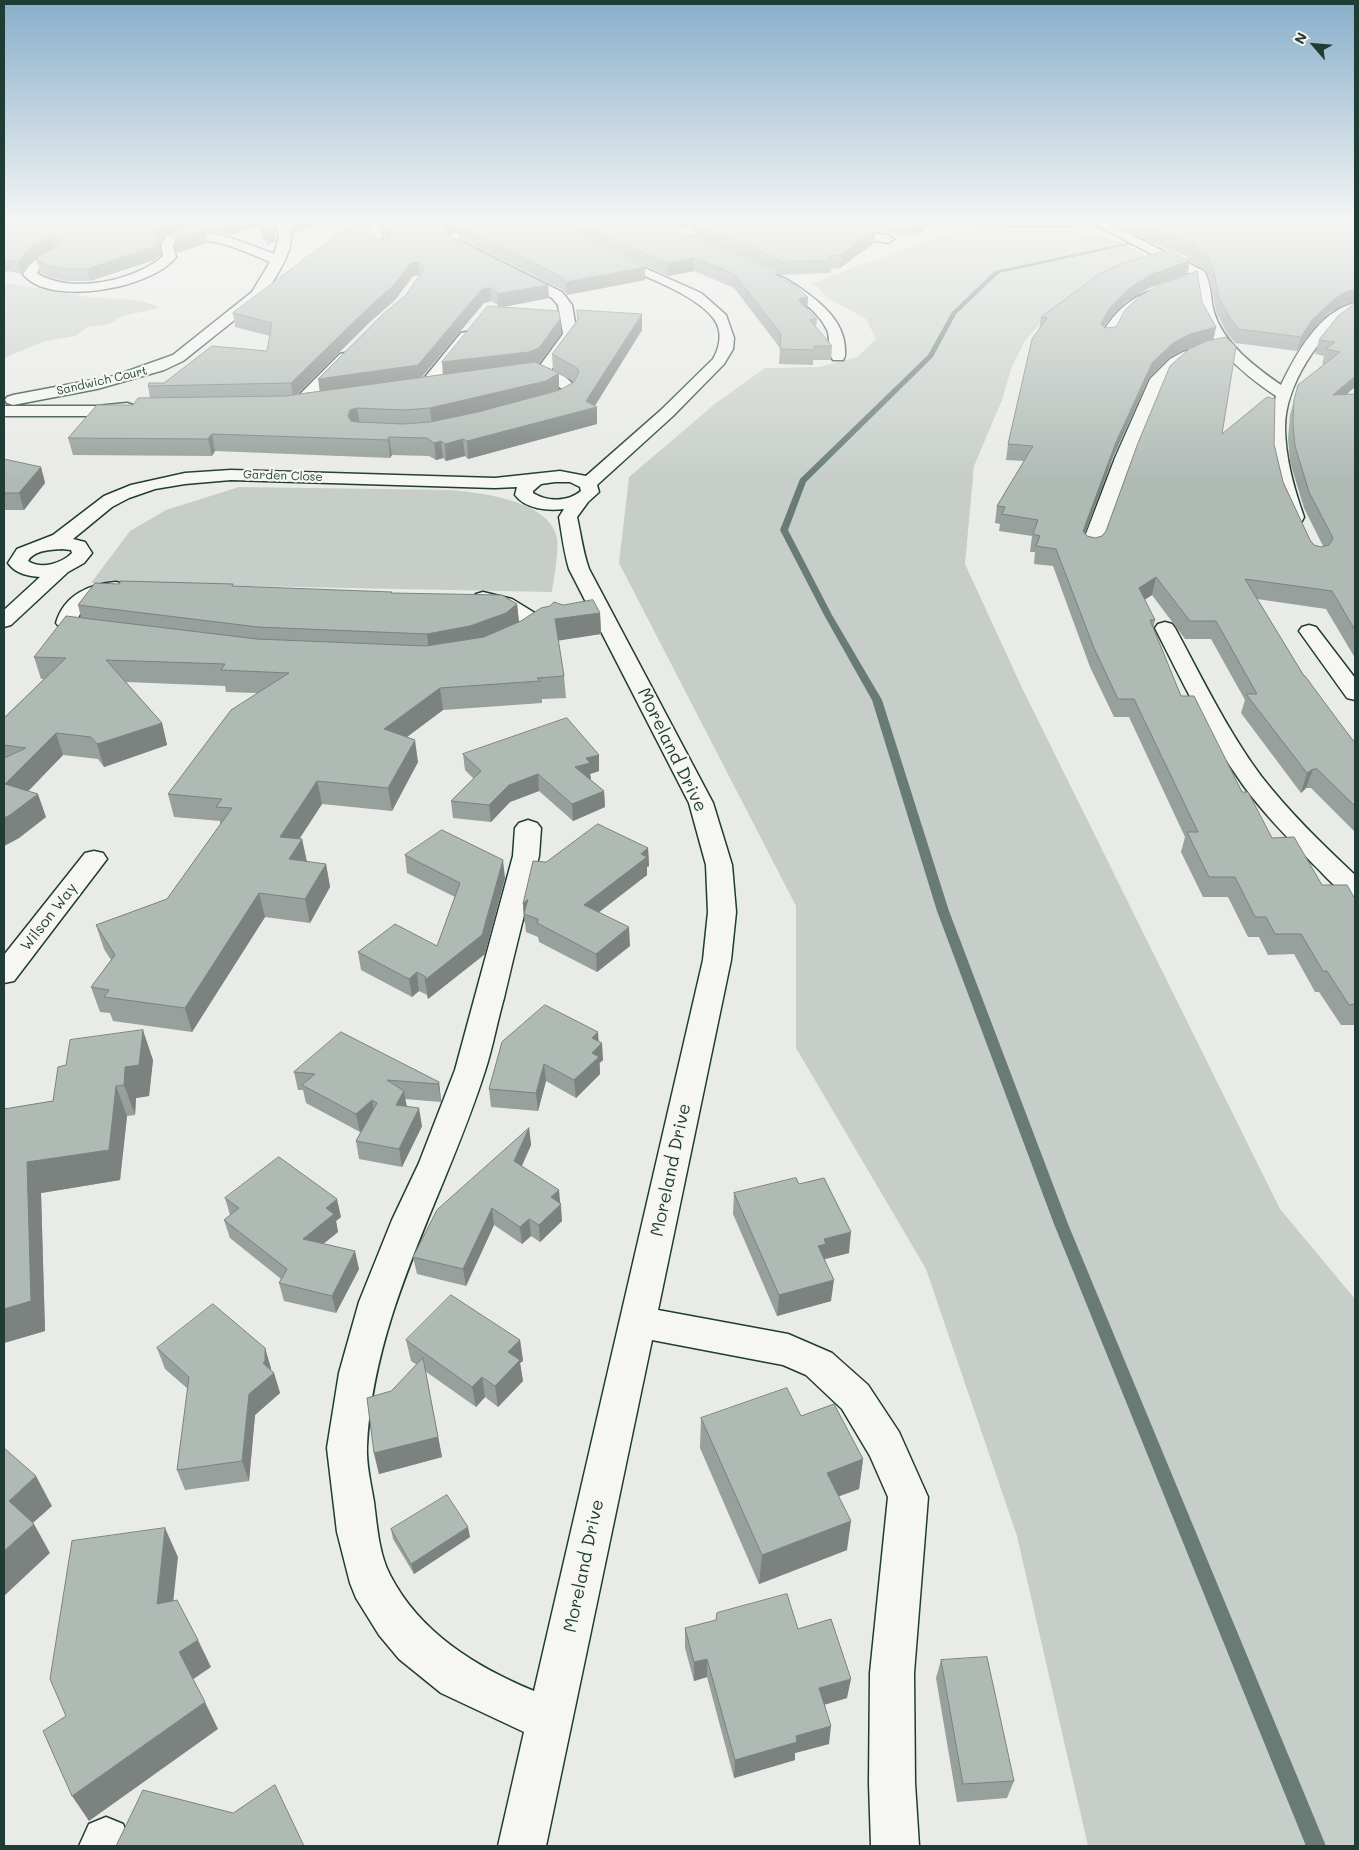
<!DOCTYPE html>
<html>
<head>
<meta charset="utf-8">
<style>
  body { margin:0 }
  #map { position:relative; width:1359px; height:1850px; overflow:hidden; background:#e9ebe7; font-family:Mali,sans-serif }
  canvas { display:block }
  .frame { position:absolute; inset:0; border:5px solid #1f3d34; pointer-events:none }
  .north { position:absolute; left:1289px; top:20px; width:50px; height:50px; -webkit-text-stroke:4px #f6f6f2; paint-order:stroke; rotate:297deg; font-size:14px; font-weight:700; line-height:20px; text-align:center; color:#1f3d34 }
  .north::after { content:''; display:block; margin:auto; width:18px; height:22px; background:#1f3d34; clip-path:polygon(50% 0,100% 100%,50% 72%,0 100%) }
</style>
</head>
<body>
<div id="map">
<canvas width="1359" height="1850"></canvas>
<div class="frame"></div>
<div class="north">N</div>
</div>
<script>
const g = document.querySelector('canvas').getContext('2d');
g.lineJoin = 'round';
function paint(path, color) { g.fillStyle = color; g.fill(path, 'evenodd'); }
function stroke(path, color, width, dash) { g.strokeStyle = color; g.lineWidth = width; g.lineCap = dash ? 'butt' : 'round'; g.setLineDash(dash || []); g.stroke(path); }
function drawText(font, color, halo, rows, align = 'center') {
  g.font = font + ' Mali,sans-serif'; g.lineWidth = 4.5; g.setLineDash([]); g.textBaseline = 'middle'; g.strokeStyle = halo; g.fillStyle = color; for (const [text, x, y, turn = 0] of rows) {
    g.save(); g.translate(x, y); g.rotate((+turn || 0) * Math.PI / 180); g.textAlign = isNaN(turn) ? turn : align; if (halo) g.strokeText(text, 0, 0); g.fillText(text, 0, 0); g.restore();
  }
}
const green = new Path2D(`
  M4 222H129L62 233 4 231Z
  M977 226 1058 227 1121 242 1152 259 1109 279 1070 295 1041 322 1025 341 1012 366 1002 400 974 466 965 564 1023 690 1280 1209 1355 1299V1846H1088L1017 1536 926 1269 796 1048V906L619 563 629 477 716 403 765 368 820 367 857 357 876 339 866 319 829 299 813 283 903 249Z
  M4 283C32 286 60 293 88 297 112 300 139 296 160 308L122 316 110 324 88 327 75 336 42 342 4 358Z
  M239 487 451 490C480 493 550 500 557 538 559 550 554 578 552 592L91 583 130 531 166 510Z`);
const stream = new Path2D(`
  M1159 236 1161 238 999 273 956 314 933 357 806 482 788 530 832 615 882 700 949 911 1068 1224 1326 1846H1306L1054 1224 937 911 872 700 824 615 780 530 800 479 928 355 952 312 995 271Z`);
const minor = new Path2D(`
  M276 222H288C289 227 291 232 291 238 291 256 272 283 262 298L183 361 164 370 97 389 13 405 7 403 5 400 7 397 13 395 114 376 173 355 252 292 270 262C239 249 209 234 175 242L173 245 176 257C153 288 49 308 23 274 30 263 46 248 60 251L62 254 60 257 40 267 37 273C69 295 135 281 163 256L161 245 166 236C207 226 236 239 274 254L279 238Z
  M374 222 380 226 383 240 390 248 388 251H380L371 241 368 226Z
  M707 222H724L722 225 700 233 669 239 663 235 665 232Z
  M784 222H811L888 235 894 239 888 243 790 226Z
  M1002 222H1080L1074 226H1008Z
  M1090 222H1105L1204 271C1212 284 1210 298 1214 312 1223 343 1255 367 1281 385 1296 354 1319 311 1355 303V312C1320 331 1285 386 1285 427 1285 457 1294 489 1304 517L1302 521 1295 523 1288 521 1275 486 1269 426 1276 396C1246 376 1213 349 1201 314 1196 302 1199 289 1194 276Z
  M456 232 462 236 458 240 562 292 572 305 577 334 551 370 565 377 578 388C572 403 551 412 536 408L534 405C541 397 555 399 562 389 555 384 545 377 537 376 526 374 516 381 505 378L502 375 505 372 541 364 563 334 558 305 552 298 450 246 446 240 452 233Z
  M611 253 701 293 726 315 734 338 733 349 724 364 673 416 597 485 599 492 588 502 577 517C581 535 583 552 589 569L713 803 732 865 736 912 731 960 658 1310 788 1334 832 1353 868 1385 899 1432 928 1497 914 1673 915 1783 919 1846H871L869 1783 870 1673 888 1497 870 1456 842 1409 806 1375 783 1365 652 1340 546 1846H498L524 1732 441 1693 399 1659 379 1635 356 1598 350 1583 337 1532 327 1448 339 1373 359 1302 392 1220 419 1163 455 1070 513 856 515 828 519 823 528 820 537 823 541 828 539 856C527 903 515 950 504 998 497 1022 493 1047 485 1071 445 1197 374 1310 367 1446 366 1464 371 1484 374 1502 377 1526 379 1554 390 1575 420 1633 476 1667 534 1691L703 960 708 912 706 865 689 803 569 569C564 552 562 535 559 517L564 509C548 511 525 509 515 495L517 487 495 488 231 480 185 484 155 489 129 498 112 507 73 539 85 542 92 553 84 563 68 572 11 625 4 627V610L40 577C28 576 16 574 8 563L17 549 53 535 104 496 131 485 185 473 231 470 495 478 560 471 586 476 661 410 713 359C720 347 723 331 714 319 695 293 636 273 607 260L605 257ZM555 482H570L580 487 581 491C568 502 547 502 533 493V491L541 484ZM62 549 71 550 72 553C62 563 42 570 28 561 34 550 50 550 62 549Z
  M776 275C784 277 790 282 797 286 819 301 844 320 845 349 845 354 846 356 843 360H833C827 352 831 339 827 330 817 308 791 294 771 282L769 279 771 276Z
  M1155 290 1160 291 1162 294 1160 297C1135 309 1127 318 1112 340H1102L1100 337C1112 315 1130 296 1155 290Z
  M466 332 471 333 473 336 471 339 431 388H421L418 385 421 382 461 333Z
  M1211 343 1216 344 1218 347 1216 350C1197 357 1178 363 1165 380L1133 458 1101 547 1098 551 1091 553 1084 551 1081 547 1115 458 1150 379 1170 359 1183 352Z
  M345 353 350 354 352 357 350 360 305 407H293L291 404 293 401 340 354Z
  M127 403 133 405 135 408 133 411 96 416H4V406H96Z
  M116 582 123 584 126 588 123 592C104 597 83 599 77 622L79 623 99 629 103 633 99 637C85 641 65 636 56 623 64 595 89 584 116 582Z
  M483 592 512 599 543 618 546 622 543 626C526 631 514 616 500 608 493 605 483 604 476 602L473 598 476 594Z
  M1165 622 1172 624 1175 628C1202 678 1227 730 1261 776 1289 812 1322 844 1355 875V897C1339 894 1326 876 1314 865 1289 839 1264 814 1243 785 1208 736 1182 681 1155 628L1158 624Z
  M1309 625 1316 627 1355 678V700L1347 698 1299 631 1302 627Z
  M94 851 103 853 107 859 14 981 4 983V955L85 853Z
  M106 1817 123 1824 130 1841 128 1846H79L89 1824Z`);
const wall = new Path2D(`
  M95 222H274L276 241 267 245 257 226 229 236 205 232 207 243 177 253 173 233 166 234 159 244 161 255 154 260 90 281H66L51 278 40 272 36 260 38 256 21 274 8 271 4 272V225L73 228Z
  M377 222H545L645 267V280L567 295 563 290 461 239V233L457 230 451 232 448 235 548 285 549 298 502 307 560 319 561 334 540 362 538 363 553 370 552 354 577 320V310L642 314V330L594 406 597 424 468 459 465 456 446 461 443 458 436 460 429 456 392 455 390 458 215 451 212 456 73 455 68 438 133 405 150 398 148 386 164 383 267 351 270 336 235 327 233 313 368 229 377 240 385 239 382 226ZM419 275V276L406 295 320 391 297 394 371 321 395 300 413 276ZM491 301 498 305V307L443 374 422 377 484 303ZM559 374 574 382 559 390Z
  M549 222H652L807 309 817 319 816 328 832 346 831 360H813V365L779 364 780 348 734 288 694 271 668 276Z
  M654 222H937L916 236 875 230 874 243 840 268 831 269V273L781 275 752 260 691 236V224L672 229Z
  M1109 222H1355V302L1341 306 1329 313 1309 334 1297 351 1235 343 1226 332 1216 311 1211 285 1206 270 1190 262 1187 274 1149 288 1125 302 1106 323 1104 327 1105 328 1116 327 1202 302 1216 327 1213 340 1222 434 1274 444 1283 482 1310 540 1314 545 1321 547 1323 546 1304 508 1290 462 1288 438 1290 415 1298 385 1324 364H1322L1324 356 1315 354 1319 340 1338 316 1347 394H1355V658L1326 609 1257 599 1304 676 1355 743V832L1311 788H1306L1301 793 1241 713 1245 700 1211 639H1185L1152 595 1144 600 1155 620 1153 629 1181 696 1272 838 1322 885 1355 899V1025H1341L1319 992H1315L1294 954 1268 955 1259 937H1248L1228 897H1203L1181 852 1185 837 1129 717H1114L1090 667 1053 566 1034 564 1035 552H1030L1032 536 999 531 1000 524 995 523 997 506 1024 461 1006 460 1008 444 1039 330 1041 317 1187 260 1188 257 1145 240ZM1198 345 1106 531 1102 536 1095 538 1087 536 1085 534 1113 457 1149 378 1170 357 1187 349Z
  M4 459 41 467 45 483 24 510H4Z
  M234 586 392 593 517 604 519 622 563 605 600 613 601 634 558 640 564 676 566 698 542 699V703L443 710 407 737 418 762 392 811 322 804 299 839H302L307 862 326 864 330 887 310 923 265 917 192 1032 113 1021 110 1013 100 1012 91 987 111 960 104 949 96 925 167 899 220 825V821L174 817 168 794 257 693 226 692 225 686 126 682 162 723 167 745 104 767 98 759 63 755 28 791 46 817 19 838 4 846V718L44 679H41L34 657 81 618 78 605Z
  M463 754 599 755V771L590 774 591 779H590L604 791 605 807 573 821 539 791 510 802 491 822 453 818 451 801 474 779 465 770Z
  M648 848 649 866 647 867V875L599 912 630 946 597 972 539 942 538 937 526 932 523 904 546 862Z
  M405 855 505 878 485 954 428 999 427 995 419 991 412 997 361 970 358 952 437 946 455 897 407 873Z
  M598 1041 603 1060 600 1063V1074L576 1098 546 1081 538 1111 491 1107 489 1089 502 1042Z
  M153 1060 149 1096 136 1098 135 1115 127 1116 120 1180 41 1193 45 1331 4 1343V1109L53 1101Z
  M294 1072 439 1082 441 1100V1102L405 1099 407 1106 422 1126 402 1167 359 1159 356 1141 362 1129 360 1132 306 1103 303 1090H298Z
  M529 1128 531 1145 522 1166 561 1204 562 1221 540 1242 531 1236 522 1244 494 1225 466 1286 417 1274 413 1257Z
  M799 1184 849 1253 825 1259 831 1301 777 1316 733 1214 734 1193Z
  M225 1198 341 1217 336 1221 338 1232 323 1244 359 1269 336 1313 284 1301 279 1283 281 1279 230 1238 224 1220 230 1215Z
  M406 1340H520L523 1361 520 1363 523 1381 498 1407 485 1397 476 1407 425 1371 442 1457 379 1474 374 1453 417 1365 411 1361Z
  M157 1348H265L271 1370 274 1373 280 1393 255 1415 249 1481 185 1490 177 1470 188 1389 165 1369Z
  M801 1416 863 1459 859 1489 839 1496 847 1550 759 1584 700 1448 701 1418Z
  M391 1529 470 1537 414 1574 393 1539Z
  M685 1628 798 1629 847 1698 825 1704 829 1744 795 1753V1760L734 1778 707 1677 694 1681 685 1648Z
  M941 1660 1014 1781 1007 1798 957 1802 936 1678Z`);
const shadedWall = new Path2D(`
  M163 222H193L195 231 166 234 159 244 161 255 154 260 90 281 87 269 157 232Z
  M232 222H256L257 226 229 236 226 224Z
  M273 222H274L276 241 267 245 265 233Z
  M292 222H324L293 235 291 223Z
  M447 222H456L457 230 451 232 445 239 443 226Z
  M672 222H699L672 229Z
  M920 222H937L916 236 917 224Z
  M205 230 207 243 177 253 174 240Z
  M875 230 874 243 840 268 841 255Z
  M52 237 55 249 38 256 21 274 18 262 34 243Z
  M5 258 8 271 4 272V259Z
  M694 258V271L668 276 667 263Z
  M1190 261 1187 274 1149 288 1125 302 1106 323 1098 338 1101 324 1109 309 1128 289 1152 274Z
  M418 262 419 275 413 276 395 300 371 321 293 398 291 383 411 263Z
  M645 267V280L567 295 566 282Z
  M548 285 549 298 498 308 497 294Z
  M490 288 491 301 484 303 420 379 320 394 318 379 482 289Z
  M1355 289V302L1341 306 1329 313 1309 334 1297 351 1301 337 1312 320 1333 300 1345 292Z
  M808 297 807 311 798 300 800 298Z
  M642 314V330L593 409 597 407V424L468 459 467 441 586 401Z
  M560 319 561 334 540 362 530 366 443 377 442 362Z
  M1216 327 1213 341 1187 349 1170 357 1149 378 1113 457 1080 548 1083 531 1116 442 1152 363 1173 343 1190 334Z
  M559 373V390L432 425 430 408Z
  M1355 376V387L1329 410 1333 395Z
  M357 408 360 425 352 427 348 416 350 410Z
  M212 434 215 451 212 456 208 439Z
  M389 437 392 455 390 458 388 440Z
  M463 439 465 456 446 461 445 444Z
  M441 441 443 458 436 460 434 443Z
  M41 467 45 483 24 510 19 493Z
  M1156 577 1152 595 1135 606 1139 588Z
  M517 604 519 622 507 631 429 652 427 634Z
  M600 613 601 634 556 641 555 619Z
  M440 688 443 710 388 751 384 729Z
  M162 723 167 745 104 767 97 744Z
  M56 733 63 755 13 807 5 784Z
  M415 740 418 762 392 811 388 788Z
  M599 755V771L590 774 591 779 576 783 575 767 586 758Z
  M1313 769 1306 788 1301 793 1307 773Z
  M538 774 539 791 510 802 491 822 489 805 509 785Z
  M317 781 322 804 285 861 280 837Z
  M604 791 605 807 573 821 572 804Z
  M38 794 46 817 19 838 4 846V818Z
  M302 839 307 863 289 859Z
  M648 848 649 866 647 867V875L585 923 584 905Z
  M503 860 505 878 485 954 428 999 425 980Z
  M326 864 330 887 310 923 305 899Z
  M259 893 265 917 192 1032 185 1008Z
  M528 899 524 914 525 921 524 922 523 904Z
  M629 927 630 946 597 972 596 954Z
  M417 972 419 991 412 997 409 979Z
  M143 1030 153 1060 149 1096 136 1098 135 1115 124 1085 125 1067Z
  M598 1032 599 1046 602 1043 603 1060 599 1063 600 1074 576 1098 574 1080 592 1038Z
  M544 1064 546 1081 538 1111 536 1093Z
  M439 1082 441 1100V1102L438 1084Z
  M116 1086 127 1116 120 1180 41 1193 45 1331 4 1343V1309L27 1162Z
  M404 1091 407 1109 396 1105Z
  M372 1100 375 1118 360 1132 356 1114Z
  M419 1108 422 1126 402 1167 399 1149Z
  M529 1128 531 1145 516 1178 514 1161Z
  M559 1190 562 1221 540 1242 539 1225 551 1197Z
  M337 1199 341 1217 336 1221 338 1232 307 1257 303 1239 326 1208Z
  M492 1208 494 1225 466 1286 463 1269Z
  M529 1219 531 1236 522 1244 520 1227Z
  M851 1232 849 1253 825 1259 824 1265 818 1246 824 1239Z
  M355 1251 359 1269 336 1313 332 1296Z
  M834 1280 831 1301 777 1316 779 1295Z
  M520 1340 523 1361 520 1363 523 1381 498 1407 495 1386 508 1352Z
  M265 1348 271 1368V1375L274 1373 280 1393 255 1415 249 1481 242 1461 249 1394 263 1363Z
  M423 1358 442 1457 379 1474 374 1453Z
  M482 1377 485 1397 476 1407 472 1387Z
  M863 1459 859 1489 823 1502 827 1473Z
  M36 1476 52 1506 25 1530 9 1501Z
  M851 1521 847 1550 759 1584 762 1555Z
  M34 1524 50 1553 4 1596V1551Z
  M468 1527 470 1537 414 1574 411 1564Z
  M165 1528 178 1557 170 1632 157 1604Z
  M198 1640 211 1667 192 1680 179 1652Z
  M707 1659V1677L694 1681V1662Z
  M851 1679 847 1698 817 1707 819 1688Z
  M205 1702 218 1729 89 1821 72 1796Z
  M831 1726 829 1744 795 1753V1760L734 1778 735 1760 796 1736Z`);
const building = new Path2D(`
  M95 222H165H163L157 232 158 243 151 248 87 269H63L48 265 36 260 38 256 58 246 60 243 58 238 52 237 34 243 18 262 4 259V225L73 228Z
  M215 222H232L226 224Z
  M259 222H273L274 229 265 233Z
  M354 222H366L368 229 377 240 388 239 390 235 383 227 382 222H447L443 226 448 235 548 285 497 294V292L490 288 482 289 418 365 318 379 382 315 406 295 425 267 418 262 411 263 393 286 369 307 291 383 148 386 149 383H164L212 346 267 351 272 323 233 313Z
  M461 222H545L645 267 566 282 562 277 460 227 463 223Z
  M575 222H652L736 254 764 267 799 289 808 297 800 298 802 300H798L817 319 810 320 832 346H814V350L780 349 781 334 734 274 694 258 667 263Z
  M697 222H828L875 230 841 255 829 256 832 260 782 262 752 247 691 224Z
  M903 222H920L917 224Z
  M1136 222H1355V289L1345 292 1333 300 1312 320 1301 337 1238 329 1230 318 1219 298 1214 272 1208 257 1190 248 1198 247 1148 227Z
  M185 229 205 230 174 240 172 233Z
  M1167 250 1190 261 1152 274 1128 289 1109 309 1101 324 1105 328 1116 327 1125 310 1140 296 1159 285 1197 271 1202 302 1216 327 1190 334 1173 343 1152 363 1116 442 1083 531 1087 536 1095 538 1102 536 1106 531 1138 443 1170 366 1189 349 1207 341 1226 337 1236 347 1222 434 1267 397 1275 399 1274 444 1283 482 1310 540 1314 545 1321 547 1329 545 1333 538 1309 492 1295 446 1293 423 1294 400 1298 385 1340 352 1326 349 1335 342 1319 340 1338 316 1355 303V376L1333 395 1355 394V630L1332 591 1245 579 1304 676H1305L1342 726 1355 743V806L1317 769H1313L1307 773 1246 694H1257L1216 621H1190L1156 577 1139 588 1155 620H1150L1181 696H1194L1242 792H1248L1272 838 1294 837 1322 885H1347L1355 899V1004L1349 1005 1327 971H1323L1301 934H1275L1266 917H1255L1235 877H1209L1187 832H1198L1134 699H1118L1094 648 1056 549 1036 546 1040 536 1033 534 1038 520 1002 514 1005 507 997 506 1033 446 1008 444 1032 339 1047 318 1041 317 1101 273 1121 264Z
  M488 306 559 311 560 319 539 348 529 352 442 362Z
  M577 310 642 314 586 401 597 407 467 441 463 439 445 444 441 441 434 443 427 438 389 437 388 440 212 434 208 439 68 438 97 405H133L138 398 285 396 535 362 559 373 546 381 430 408 403 410 357 408 350 410 348 416 351 421 357 422 403 424 430 422 478 412 560 390 574 382 579 372 577 368 552 354 578 320Z
  M4 459 41 467 19 493H4Z
  M121 581 233 584 232 586 392 592 391 593 502 595 517 604 506 613 470 626 427 634 258 627 78 605 95 583 119 584Z
  M593 600 600 613 555 619 564 676 537 678 540 681 440 688 384 729 415 740 388 788 317 781 280 837 302 839 289 859 326 864 305 899 259 893 185 1008 104 997 109 990 91 987 115 955 96 925 167 899 232 808 216 807 222 799 168 794 231 710 289 673 221 670 225 664 106 660 162 723 97 744 91 737 56 733 5 784 38 794 10 815 4 818V758L26 748 4 745V718L66 658 34 657 66 616 257 639 426 646 484 637 521 621 541 608 550 606 554 602 563 605Z
  M567 718 599 755 586 758 590 763 575 767 604 791 572 804 538 774 509 785 489 805 451 801 481 771 463 754Z
  M598 824 648 848 641 854 647 857 584 905 629 927 596 954 537 923 538 919 524 914 528 899 523 904 533 861 546 862Z
  M442 830 503 860 482 935 425 980 426 977 417 972 409 979 358 952 395 924 437 946 460 883 405 855Z
  M545 1005 598 1032 592 1038 602 1043 592 1053 599 1057 574 1080 544 1064 536 1093 489 1089 502 1042Z
  M143 1030 139 1065 125 1067 124 1085 116 1086 109 1150 27 1162 31 1301 4 1309V1109L53 1101 58 1067 66 1065 70 1040Z
  M341 1032 439 1082 438 1084 387 1080 404 1091 396 1105 419 1108 399 1149 356 1141 377 1103 372 1100 356 1114 302 1085 315 1074 294 1072Z
  M529 1128 514 1161 559 1190 551 1197 561 1204 539 1225 529 1219 520 1227 492 1208 463 1269 413 1257 437 1210Z
  M279 1157 337 1199 326 1208 334 1214 303 1239 355 1251 332 1296 279 1283 287 1269 224 1220 239 1208 225 1198Z
  M796 1178 799 1184 824 1178 851 1232 824 1239 826 1244 818 1246 834 1280 779 1295 734 1193Z
  M451 1295 520 1340 508 1352 520 1360 495 1386 482 1377 472 1387 406 1340Z
  M213 1304 265 1348V1361L263 1363 274 1373 249 1394 242 1461 177 1470 189 1377 157 1348Z
  M423 1358 438 1437 374 1453 367 1398 391 1391Z
  M787 1388 801 1416 834 1404 863 1459 827 1473 851 1521 762 1555 701 1418Z
  M4 1448 36 1476 9 1501 34 1524 4 1551Z
  M447 1495 468 1527 411 1564 391 1529Z
  M165 1528 157 1604 177 1600 198 1640 179 1652 205 1702 72 1796 43 1731 66 1716 50 1679 72 1541Z
  M787 1594 798 1629 831 1619 851 1679 819 1688 831 1726 796 1736 797 1742 735 1760 707 1659 694 1662 685 1628 716 1620 717 1613Z
  M987 1657 1014 1781 963 1784 941 1660Z
  M275 1785 304 1846H116L143 1790 233 1813Z`);
const farStreetnames = [
  ["Sandwich Court",102,381,-13],
  ["Garden Close",283,476,2]
];
const streetNames = [
  ["Wilson Way",49,917,-52]
];
const nearStreetnames = [
  ["Moreland Drive",672,750,64],
  ["Moreland Drive",671,1170,-78],
  ["Moreland Drive",584,1566,-78]
];
paint(green, '#c7cec9');
paint(stream, '#687c75');
stroke(minor, '#1f3d34', 3);
paint(minor, '#f6f6f2');
paint(wall, '#97a09c');
paint(shadedWall, '#7b827f');
paint(building, '#b0bab5');
stroke(building, '#7b827f', 1);
const sky = g.createLinearGradient(0, 0, 0, 481);
sky.addColorStop(0, '#88aecb');
sky.addColorStop(0.46, '#f5f6f4');
sky.addColorStop(1, '#f5f6f400');
g.fillStyle = sky;
g.fillRect(0, 0, 1359, 481);
drawText('12px', '#1f3d34', '#f6f6f2', farStreetnames);
drawText('15px', '#1f3d34', '#f6f6f2', streetNames);
drawText('18px', '#1f3d34', '#f6f6f2', nearStreetnames);
</script>
</body>
</html>
